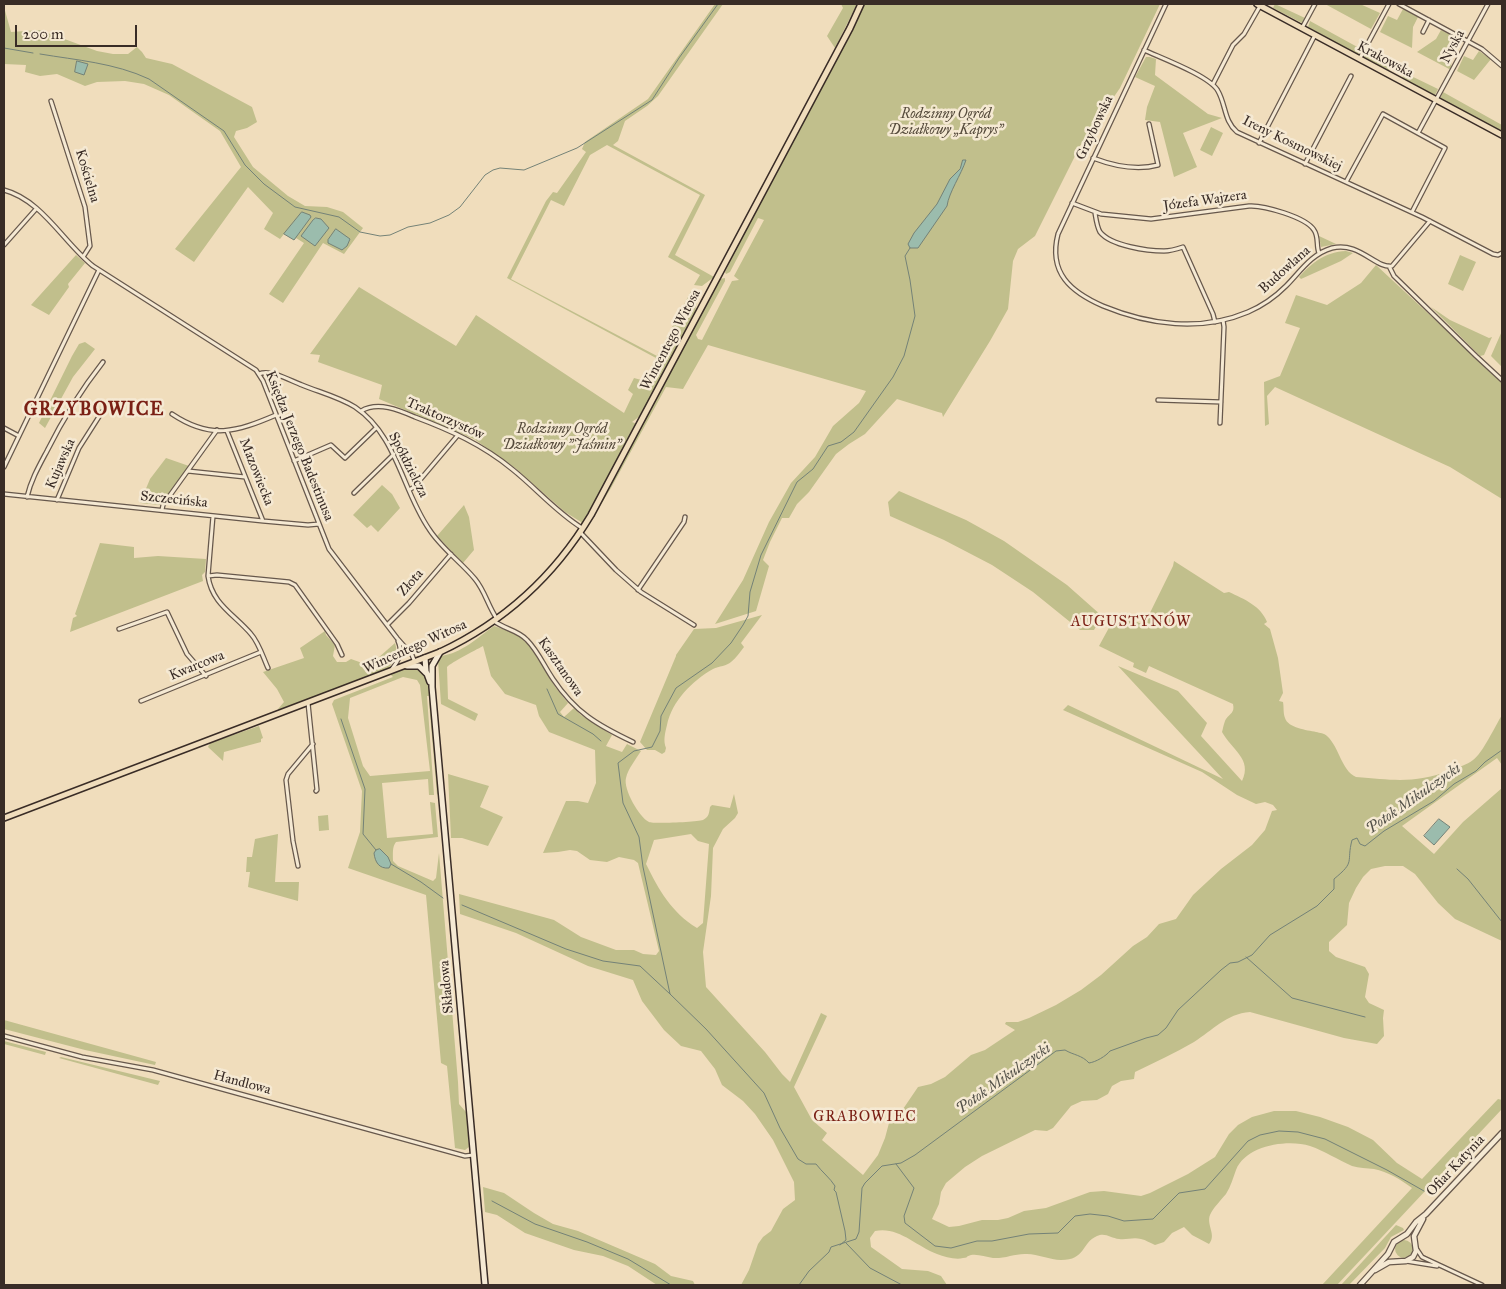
<!DOCTYPE html>
<html>
<head>
<meta charset="utf-8">
<style>
  body { margin:0 }
  #map { position:relative; width:1506px; height:1289px; overflow:hidden; background:#f0ddbc; font-family:"IM FELL Great Primer",serif }
  canvas { display:block }
  .frame { position:absolute; inset:0; border:5px solid #392c26; pointer-events:none }
  .scale { position:absolute; left:15px; top:25px; width:122px; height:22px; box-sizing:border-box; border:2px solid #392c26; border-top:0; padding-left:6px; font-size:15px; line-height:18px; white-space:nowrap; color:#392c26; -webkit-text-stroke:4px #f5e9d3; paint-order:stroke }
</style>
</head>
<body>
<div id="map">
<canvas width="1506" height="1289"></canvas>
<div class="frame"></div>
<div class="scale">200 m</div>
</div>
<script>
const context = document.querySelector('canvas').getContext('2d');
context.lineJoin = 'round';
function fillPath(path, color) { context.fillStyle = color; context.fill(path, 'evenodd'); }
function stroke(path, color, width, dash) { context.strokeStyle = color; context.lineWidth = width; context.lineCap = dash ? 'butt' : 'round'; context.setLineDash(dash || []); context.stroke(path); }
function drawText(font, color, halo, rows, align = 'center') {
  context.font = font + ' "IM FELL Great Primer",serif'; context.lineWidth = 5; context.setLineDash([]); context.textBaseline = 'middle'; context.strokeStyle = halo; context.fillStyle = color; for (const [text, x, y, turn = 0] of rows) {
    context.save(); context.translate(x, y); context.rotate((+turn || 0) * Math.PI / 180); context.textAlign = isNaN(turn) ? turn : align; if (halo) context.strokeText(text, 0, 0); context.fillText(text, 0, 0); context.restore();
  }
}
fillPath(new Path2D(`
  M715,4H723L658,96L647,106L625,121L618,141L613,145L705,195L675,255L714,277L702,286L694,285L700,275L668,257L700,195L607,145L590,155L564,206L551,200L511,279L657,356L691,291C698,298 697,304 695,312L640,416L632,422L637,424L584,523L581,525V522L565,512L515,468L474,439L379,399L382,385L318,362L320,355L310,354L359,287L456,346L476,315L624,413L633,394L628,390L634,378L645,381L656,358L507,278L546,201L553,192L557,193L586,152L582,149L585,142L648,99Z
  M841,4H857L835,48L827,36L843,8Z
  M863,4H1160L1120,88L1080,146L1035,236L1018,249L1013,261L1008,309L990,341L943,417L942,413L938,412L897,399L865,434L849,444L836,454L809,492L797,504L789,518H782L770,542L763,560L769,566L756,611L715,624L743,580L769,522L791,483L815,457L833,426L859,403L866,391L708,345L683,389L666,387L611,488L585,531L720,279L725,278V281L696,335L698,339L702,340L732,281L739,280L734,276L764,220L758,218L730,272L726,274L725,272L733,256V254L858,18Z
  M1275,4L1305,18L1302,23L1273,8Z
  M1325,4H1360L1380,13L1371,29Z
  M4,7L11,32L40,30L97,51L113,54H128L137,47L142,52L146,58L172,64L252,107L257,122L247,128L236,131L234,137L253,167L288,196L305,206L327,207L343,212L363,228L344,254L323,243L283,303L269,294L304,243L296,238L294,240L284,234L280,239L264,229L273,213L248,187L194,262L175,249L241,167L220,131L169,95L144,84L125,81L97,82L85,86L57,74L40,76L25,72L26,65L4,64Z
  M1403,9L1418,17L1413,27L1412,48L1380,32L1388,16L1397,20Z
  M1310,21L1361,49L1358,55L1308,27Z
  M1441,30L1456,37L1452,47L1451,70L1417,52L1436,39Z
  M1479,51L1491,59L1474,80L1457,71L1464,56L1473,60Z
  M1367,52L1391,65L1388,71L1363,58Z
  M1146,57H1150L1156,59L1155,75L1208,114L1222,118L1183,133L1197,167L1174,177L1160,122L1145,120L1147,107L1155,86L1135,77Z
  M1405,73L1438,89L1435,95L1402,78Z
  M1443,92L1502,125V132L1440,99Z
  M1211,127L1223,133L1212,156L1200,150Z
  M1319,236L1336,244L1321,247Z
  M1346,251L1353,253L1341,261L1301,279L1299,277C1313,262 1325,252 1346,251Z
  M76,255L85,263L68,284L69,287L49,315L31,305Z
  M1460,255L1476,262L1463,291L1448,284Z
  M1376,265L1502,382V499L1450,467L1275,387L1267,396L1269,424L1265,426L1264,382L1280,376L1300,328L1285,323L1296,295L1327,305L1361,283Z
  M1431,307L1450,320L1489,338L1492,337L1484,355L1480,356Z
  M1502,331V367L1491,356Z
  M85,342L95,349L73,377L45,428L39,423L72,356L79,344Z
  M166,458L189,466L160,505L140,503L150,479Z
  M382,485L392,494L400,508L378,532L371,525L367,528L353,515Z
  M899,491L966,520L1004,541L1067,585L1102,616L1094,630H1080L1033,592L992,565L944,540L890,516L888,502Z
  M464,505L469,517L474,550L463,563L437,536Z
  M100,543L134,547V558L158,556L206,559L205,572L202,575L203,581L70,632L73,618L77,616L75,614Z
  M1174,561L1224,593L1229,592C1244,599 1261,606 1267,622L1264,624L1270,629L1278,658L1283,693L1279,701L1283,702C1284,707 1283,713 1285,718C1288,728 1307,730 1316,732C1320,733 1324,733 1327,736C1340,748 1341,770 1356,777C1394,780 1414,784 1452,770C1458,767 1467,765 1473,760C1483,753 1495,726 1502,715V765L1497,758L1402,826L1434,854L1463,822L1502,788V941L1455,919L1438,903L1415,874L1403,866H1385L1371,869L1363,877L1356,888L1349,903L1347,925L1329,942V951L1336,957L1365,967L1369,974L1365,997L1369,1003L1384,1010L1383,1018L1384,1036L1377,1044L1344,1038L1250,1012C1226,1014 1213,1030 1194,1042C1175,1053 1155,1062 1135,1072L1134,1079L1121,1081L1112,1086L1108,1094L1097,1100L1082,1101L1071,1106L1053,1128L1047,1131L1035,1130L982,1156L965,1167L946,1183L941,1192L939,1204L932,1219L949,1227L959,1226L982,1220H998L1008,1218L1024,1211L1046,1208L1090,1192L1104,1191L1141,1196L1150,1193L1188,1174L1215,1157L1229,1134L1238,1125L1252,1117L1274,1111H1296L1320,1117L1348,1127L1373,1140L1397,1163L1422,1179L1498,1099L1502,1100V1109L1337,1285H1322L1412,1188C1400,1179 1388,1172 1374,1169C1367,1168 1359,1168 1352,1166C1338,1160 1325,1151 1310,1146C1288,1139 1246,1145 1236,1170C1233,1178 1231,1186 1226,1194C1221,1200 1213,1208 1210,1215C1206,1225 1217,1235 1209,1244L1192,1235L1184,1227L1172,1233L1164,1242L1155,1245C1150,1243 1146,1240 1141,1239C1133,1237 1127,1240 1119,1239C1111,1238 1105,1232 1097,1236C1081,1243 1086,1260 1061,1260C1050,1260 1038,1254 1027,1254C1016,1253 1004,1259 993,1258C985,1257 979,1254 971,1255C964,1257 970,1257 963,1258C956,1260 945,1257 937,1254C916,1246 898,1226 875,1231L870,1238L871,1247L902,1269L928,1271L941,1276L947,1285H741L749,1270L758,1244L763,1237L771,1231L783,1209L795,1200L794,1182L773,1140L755,1114L743,1101L722,1085L715,1069L701,1051L681,1046L664,1030L642,1001L633,980L588,966L516,933L460,914L459,894L547,918L554,920L581,937L616,950H634L643,954L656,955L659,951L638,863L634,860L619,857L607,862L590,860L577,851L570,850L558,852L543,853L566,801H578L588,803L596,783L595,750L549,732L539,716L536,705L505,694L491,676L483,646C474,651 452,662 447,667L448,699L478,714L475,721L441,704L438,660L441,656C462,653 477,638 494,626L520,635L528,643L556,688L568,703L560,712L564,717L574,708L581,715L612,735L606,746L622,752L627,744L641,751C636,759 628,769 626,778C623,789 639,817 649,822C653,824 697,822 703,820C709,817 709,813 710,807L712,805L730,808L734,794L738,813L735,818L723,829L713,848L711,896L703,952L706,987L765,1052L782,1074L790,1082L821,1013L827,1016L794,1087L812,1120L827,1133L822,1140L863,1175L878,1155L885,1138L889,1123L901,1112L918,1087L931,1084L945,1077L971,1055L985,1050L1015,1030L1005,1024L1006,1022H1018L1029,1018L1056,1005L1081,990L1101,975L1133,946L1147,937L1159,924L1176,919L1193,895L1221,869L1252,845L1265,830L1272,811L1277,810L1273,805L1265,802L1256,804L1237,795L1202,772L1063,710L1068,705L1223,779L1118,666L1178,691L1207,723L1201,736L1242,781C1253,759 1231,749 1222,732C1223,729 1224,722 1226,719C1230,713 1235,713 1233,704L1149,666L1146,673L1133,667L1134,663L1099,646L1117,613L1144,625L1173,566ZM691,834L698,841L709,844L703,923L697,928C671,912 659,890 646,864L654,840Z
  M762,615L741,643L744,647C740,652 736,658 731,662C727,666 719,666 713,669C692,681 672,701 667,725C665,733 663,741 666,748L665,752L662,754L655,750H647L640,742L676,656V655L694,629L716,628Z
  M325,631L326,635L335,645L333,656L337,662H346L351,659L365,664L378,658L395,643C399,655 393,663 386,671L279,712L278,709L284,702L277,689L263,672L304,658L300,648Z
  M410,667C416,668 420,668 423,673C435,691 437,766 439,792L437,795L429,703V696H427L434,795H429L428,779L382,783L387,838L433,834L430,802L435,803L438,837L396,842C392,847 393,854 393,861L398,866L433,881L436,878L439,853L458,1082L459,1104L466,1112L469,1147L465,1150L455,1148L447,1066L441,1063L426,895L348,868L360,832L362,791L332,704L334,700L393,677L390,674ZM403,677L417,680L420,685L430,771L370,776L363,766L348,718L350,698Z
  M259,726L263,738L261,739V742L224,752L223,761L208,747L210,743Z
  M448,774L489,786L480,807L503,817L488,846L462,838H451Z
  M328,815L329,830L319,831L318,816Z
  M278,834L275,882H299L298,901L248,887L250,872H246L247,857H252L255,839Z
  M4,1020L156,1062L155,1065L85,1050L4,1029Z
  M4,1041L46,1052L45,1055L4,1044Z
  M61,1057L160,1081L158,1085L59,1058Z
  M483,1187L504,1193L534,1213L553,1224L578,1231L655,1264L671,1276L693,1281L695,1285H657L628,1266L603,1256L574,1250L525,1233L497,1215L485,1212Z
  M1396,1225L1403,1228L1404,1230L1391,1237L1385,1248L1349,1285H1341Z
  M1395 1249a9 9 0 1 1 18 0a9 9 0 1 1-18 0Z`), '#c1bf8c');
const water = new Path2D(`
  M77,61L88,64L84,75L75,72Z
  M963,160H966C961,175 949,192 947,206L918,248H910L908,244L914,233L937,204L950,179L960,169Z
  M302,212L310,215L311,217L294,240L284,234Z
  M316,218L321,219L329,228L315,246L301,236L313,220Z
  M336,229L350,239L347,246L342,250L328,243V240Z
  M1439,819L1450,827L1434,845L1424,836Z
  M380,849L388,857L391,864L389,868C379,869 375,862 374,853L376,850Z`);
fillPath(water, '#9bbcad');
stroke(water, '#748277', 1);
stroke(new Path2D(`
  M4,48L33,53
  M40,54C76,60 115,63 149,79L224,131L245,165L264,184L295,207L339,217L360,232L380,236L390,235L408,227L430,223L449,215L460,207L485,175L493,170L500,168L524,170L577,148L652,100L679,58L718,4
  M547,689L558,714L593,734L601,741
  M341,719L365,789L363,834L376,850
  M391,864L421,882L443,898
  M1457,869L1468,879L1502,922
  M462,905L566,949L603,961L640,966L670,994
  M1246,957L1292,998L1365,1017
  M896,1164L914,1188L904,1216L905,1223L935,1246L951,1248L977,1241H992L1029,1234L1058,1233L1075,1216L1090,1214L1108,1216L1124,1221L1153,1219L1179,1193L1205,1189L1248,1141L1260,1135L1279,1131L1298,1132L1325,1139L1387,1170L1424,1191
  M492,1201L535,1224L587,1242L628,1259L671,1285
  M846,1243L870,1268L902,1285
  M840,1245L846,1240L845,1231L836,1192L834,1190L835,1186C830,1178 822,1172 816,1164H806L798,1159L780,1128L764,1093L706,1029L670,994L643,867L639,837L623,803L618,763L634,751L652,747L660,731L661,716L676,688L712,663L731,643L743,625L748,616L750,592L761,555L797,482L813,469L828,446L841,442L854,432L893,377L904,356L915,316L910,280L905,256L910,248
  M799,1285L809,1271L829,1252L831,1247L856,1239L859,1232L862,1188L865,1183L882,1166L901,1163L915,1155L1056,1051L1065,1050C1073,1055 1082,1055 1089,1063C1096,1062 1106,1056 1110,1051L1146,1038L1158,1035L1166,1028L1178,1010L1221,970L1230,963L1238,962L1252,955L1270,935L1317,906L1334,889V879C1356,861 1346,863 1352,840L1357,838L1360,844L1365,846L1384,831L1434,801L1454,784L1476,771L1485,762L1502,750`), '#748277', 1);
const minor = new Path2D(`
  M1166,4L1058,234C1048,273 1071,292 1103,306C1149,325 1201,332 1248,312C1262,306 1275,297 1286,286C1300,272 1311,254 1332,248C1359,241 1376,269 1392,266L1430,221
  M1399,4L1482,49L1502,66
  M1302,28L1315,4
  M1423,32L1429,20
  M1144,50C1161,58 1210,76 1218,91C1226,105 1224,121 1237,132L1422,217L1493,254L1498,255L1502,253
  M1360,58L1389,4
  M1213,84L1233,45L1244,34L1260,6
  M51,101L85,207L90,246L83,257
  M1418,133L1488,4
  M1259,143L1315,35
  M1093,158C1114,166 1136,171 1158,165L1149,124
  M1305,164L1351,76
  M1346,182L1383,114L1445,148L1412,212
  M4,190C42,200 64,243 93,266L256,370L263,381L329,549L397,638L412,655L414,660L412,663
  M1072,203L1101,214L1151,219L1249,206C1263,205 1306,217 1314,230C1319,237 1316,246 1319,253
  M1095,213C1096,219 1097,227 1100,232C1111,246 1148,251 1164,251C1171,251 1177,249 1183,247L1213,314L1215,322
  M4,245L36,209
  M1389,266L1394,276L1476,356L1502,380
  M259,374C271,369 291,381 302,385C319,392 339,397 355,407C397,435 402,490 429,529C441,548 461,562 475,579C485,591 488,606 497,619
  M1158,400L1221,402
  M361,411C378,401 399,410 415,417C450,430 483,445 512,469C536,488 556,512 582,528
  M172,414C211,440 236,432 276,415
  M1220,423L1224,327L1223,320
  M4,428L19,436
  M227,431L263,521
  M294,461L331,445L345,458L376,428
  M4,467L99,270
  M188,471L245,477
  M409,490L414,487L458,435
  M354,493L394,454
  M4,494L263,521L308,525L319,524
  M27,497C31,480 39,466 47,451C63,419 81,390 103,362
  M57,500L79,448L102,412
  M162,510L163,505L217,430
  M213,516L208,576L217,575L289,582L295,585L337,644L342,655
  M580,532L616,570L641,592L694,625
  M208,576C212,604 234,614 251,634C259,643 263,657 268,668
  M638,590L684,522L685,517
  M494,621C504,629 518,630 527,640C538,651 544,666 553,679C575,712 597,725 633,742
  M387,625L409,603L451,554
  M119,629L167,612L187,654L206,676
  M392,669C399,660 403,652 398,641
  M141,701L261,652
  M308,703L317,790L316,791
  M298,866L293,841L286,780L288,774L313,744
  M4,1036L82,1057L153,1070L465,1156L473,1155
  M1416,1248L1422,1257L1482,1285
  M1406,1261L1437,1266`);
const tertiary = new Path2D(`
  M1375,1270L1389,1262L1406,1261L1413,1257L1416,1251L1414,1236L1423,1219
  M1360,1285L1388,1254L1394,1242L1407,1234L1416,1222L1426,1214L1502,1133`);
const secondary = new Path2D(`
  M440,652L432,666V687L485,1285
  M425,658L426,671L430,682
  M407,666H419L426,673`);
const primary = new Path2D(`
  M1257,4L1502,135
  M4,818L440,652C504,622 555,575 591,515L850,28L861,4`);
stroke(minor, '#67584c', 5.5);
stroke(tertiary, '#67584c', 7);
stroke(secondary, '#392c26', 8);
stroke(primary, '#392c26', 8);
stroke(minor, '#f5e9d3', 3);
stroke(tertiary, '#f5e9d3', 4.5);
stroke(secondary, '#f5e9d3', 5);
stroke(primary, '#f0ddbc', 5);
drawText('14px', '#392c26', '#f5e9d3', [
  ["Nyska",1453,47,-62],
  ["Krakowska",1385,60,28],
  ["Grzybowska",1095,128,-65],
  ["Ireny Kosmowskiej",1292,144,26],
  ["Kościelna",87,176,73],
  ["Józefa Wajzera",1205,201,-8],
  ["Budowlana",1285,270,-42],
  ["Wincentego Witosa",671,340,-62],
  ["Traktorzystów",445,419,24],
  ["Księdza Jerzego Badestinusa",299,446,68],
  ["Kujawska",61,464,-66],
  ["Spółdzielcza",408,465,63],
  ["Mazowiecka",256,472,68],
  ["Szczecińska",174,500,6],
  ["Złota",411,583,-49],
  ["Wincentego Witosa",415,647,-24],
  ["Kwarcowa",197,666,-22],
  ["Kasztanowa",560,667,55],
  ["Składowa",447,987,-95],
  ["Handlowa",242,1083,15],
  ["Ofiar Katynia",1456,1166,-47]
]);
drawText('italic 14px', '#54493a', '#f5e9d3', [
  ["Rodzinny Ogród",946,115],
  ["Działkowy „Kaprys”",946,131],
  ["Rodzinny Ogród",562,430],
  ["Działkowy \"Jaśmin\"",562,446]
]);
context.letterSpacing = '1px';
drawText('15px', '#7a1f14', '#f5e9d3', [
  ["AUGUSTYNÓW",1131,622],
  ["GRABOWIEC",865,1117]
]);
context.letterSpacing = '0px';
drawText('italic 15px', '#525048', '#f5e9d3', [
  ["Potok Mikulczycki",1414,799,-35],
  ["Potok Mikulczycki",1004,1079,-35]
]);
context.letterSpacing = '1px';
drawText('bold 19px', '#7a1f14', '#f5e9d3', [
  ["GRZYBOWICE",94,410]
]);
context.letterSpacing = '0px';
</script>
</body>
</html>
